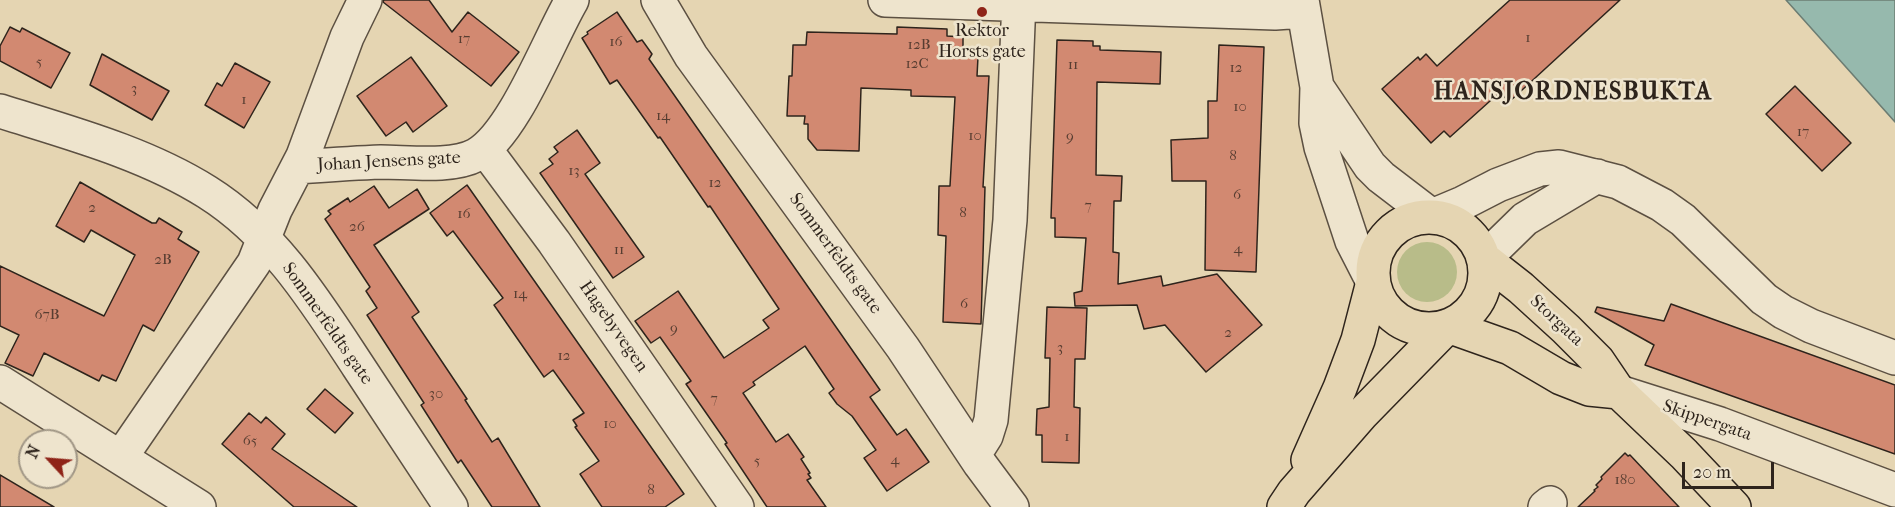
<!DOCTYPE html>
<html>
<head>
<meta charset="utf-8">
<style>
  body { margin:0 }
  #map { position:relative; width:1895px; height:507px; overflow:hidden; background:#e5d5b2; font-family:"IM FELL French Canon",serif }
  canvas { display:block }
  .north { position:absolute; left:18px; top:429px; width:60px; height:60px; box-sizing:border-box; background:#eee4cd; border:2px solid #a19786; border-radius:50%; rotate:296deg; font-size:16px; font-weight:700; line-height:24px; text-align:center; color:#2e241c }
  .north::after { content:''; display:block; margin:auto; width:21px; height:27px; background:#8f2418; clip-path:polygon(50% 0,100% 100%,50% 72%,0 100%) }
  .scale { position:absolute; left:1682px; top:462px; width:92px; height:27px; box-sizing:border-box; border:3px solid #2e241c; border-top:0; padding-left:8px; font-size:18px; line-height:21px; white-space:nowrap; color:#2e241c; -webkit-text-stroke:4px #eee4cd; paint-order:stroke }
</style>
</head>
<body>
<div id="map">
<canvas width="1895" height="507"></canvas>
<div class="north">N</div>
<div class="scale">20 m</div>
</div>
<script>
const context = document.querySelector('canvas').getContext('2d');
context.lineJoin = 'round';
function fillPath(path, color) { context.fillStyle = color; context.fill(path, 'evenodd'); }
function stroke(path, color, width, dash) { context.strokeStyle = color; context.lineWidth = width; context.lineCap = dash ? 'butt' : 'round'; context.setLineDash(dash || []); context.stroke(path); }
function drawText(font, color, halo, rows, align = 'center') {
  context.font = font + ' "IM FELL French Canon",serif'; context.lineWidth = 5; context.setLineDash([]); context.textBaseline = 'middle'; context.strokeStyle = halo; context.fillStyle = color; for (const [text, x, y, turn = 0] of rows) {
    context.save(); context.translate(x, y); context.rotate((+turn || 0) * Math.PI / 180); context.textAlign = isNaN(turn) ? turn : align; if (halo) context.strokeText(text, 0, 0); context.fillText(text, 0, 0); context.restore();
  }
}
fillPath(new Path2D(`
  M1397 272a30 30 0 1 1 60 0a30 30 0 1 1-60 0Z`), '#b8bc89');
const water = new Path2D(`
  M1786,0H1895V122Z`);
fillPath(water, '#96b9ad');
stroke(water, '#6c7d73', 1.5);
const building = new Path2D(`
  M384,0H429L452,32L468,12L519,52L491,86L383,2Z
  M1510,0H1620L1509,102L1500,92L1450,137L1444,131L1431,143L1382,89L1418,57L1420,60L1426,54L1437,66Z
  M617,12L637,42L642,40L652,54L649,59L880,390L870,397L897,435L906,429L929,462L887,491L864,458L876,450L852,416L837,404L829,393L834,389L805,346L753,382L755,385L743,393L776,442L788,434L804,457L801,459L810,473L808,474L811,478L807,480L826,507H767L725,444L727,443L686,384L691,381L660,337L651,343L635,321L678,291L724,358L769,328L763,320L779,309L710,206L708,207L660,137L658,138L617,80L610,84L582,38L588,34L587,32Z
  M10,27L20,32L22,28L70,53L51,88L0,61V46Z
  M897,27L947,29V36L963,37V56L978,57L977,76H989L983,187H985L981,324L943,322L946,236L938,235L939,186H950L955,97L911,96V90L861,88L859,151L817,150L808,139V124H804L805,116H787L789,76H792L793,45H806L807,32L897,34Z
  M1057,40L1093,41V46H1100V50L1161,52L1160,84L1097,82L1096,175L1122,176L1121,201H1114L1113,252L1119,253L1118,284L1161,276L1163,286L1217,274L1262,325L1206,372L1165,325L1144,329L1137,305L1075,306L1074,293L1082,291L1086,238L1055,237V218H1051Z
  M1219,45L1264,47L1256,272L1205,270L1206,181H1172L1171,140L1208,138V101H1217Z
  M102,54L169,91L152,120L90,85Z
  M411,57L447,106L413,132L406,122L386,136L357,96Z
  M235,63L270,82L244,128L205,105L217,83L222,86Z
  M1795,86L1851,143L1822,171L1766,114Z
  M577,130L600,163L585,174L644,257L613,278L540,173L553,164L549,159L558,152L554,147Z
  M80,182L152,223H156L159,218L182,232L178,239L199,252L154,331L143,325L116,381L102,375L99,381L44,353L33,376L5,363L19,335L0,326V266L104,316L135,255L91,230L84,242L56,226Z
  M467,185L684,494L665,507H602L580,474L599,461L575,427L577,426L573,420L584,413L553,370L544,377L494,305L503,298L453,231L447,236L430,213Z
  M374,186L389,208L417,189L429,209L374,245L419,312L412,317L467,399L465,400L492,442L498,438L540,507H492L461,460L458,463L421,405L424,403L367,315L377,308L366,291L370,287L325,219L331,214L328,211L348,198L350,202Z
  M1671,304L1895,385V454L1645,365L1654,345L1595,312L1597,307L1664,321Z
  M1047,307L1087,308L1085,359H1075L1074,407L1080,408L1079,463L1042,462V435H1036L1037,409L1049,407L1050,358H1045Z
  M325,389L353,413L335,433L307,409Z
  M249,413L261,423L266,417L285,434L272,449L357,507H294L222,444Z
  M1625,453L1628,456L1630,455L1679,507H1578L1595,491L1594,490L1598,487L1596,485L1602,479L1601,477Z
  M0,475L54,507H0Z`);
fillPath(building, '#d28971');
stroke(building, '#2e241c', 1.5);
const minor = new Path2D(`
  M658,0L691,56L903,348L980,464L1012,507
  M885,0L1275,13L1304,11
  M1302,0L1317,87L1316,123L1321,147L1352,241L1373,282
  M1317,87L1370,166L1381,177L1432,216L1463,203L1498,185L1540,169L1559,167L1618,182L1662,205L1683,220L1764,299L1783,312L1811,326L1895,358
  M0,111C70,133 145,153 207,192C274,234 316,302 358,366C389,413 420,460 451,507
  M485,149L554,242L737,507
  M298,167C326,165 353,163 381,162C408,162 452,168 476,155C514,134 549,39 572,0
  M1484,259L1525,219L1597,176
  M0,382L199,507
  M1619,392L1720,424L1895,490
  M974,455L986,436L991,420L1010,220L1019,0
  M121,457L254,263L275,210L303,156L347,37L365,0
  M1545,507L1550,503`);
const major = new Path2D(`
  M1373 273a56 56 0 1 1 112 0a56 56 0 1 1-112 0Z
  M1484,259L1521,288L1566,329L1598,361L1619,392L1684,454L1734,507
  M1308,460L1340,388L1358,340L1373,282
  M1284,507L1294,492L1362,414L1448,326L1510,348L1561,378L1589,389L1619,392`);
stroke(minor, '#5c5042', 36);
stroke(major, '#2e241c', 36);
stroke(minor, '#eee4cd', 33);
stroke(major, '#e5d5b2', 33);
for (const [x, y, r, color] of [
  [982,12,6,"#8f2418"]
]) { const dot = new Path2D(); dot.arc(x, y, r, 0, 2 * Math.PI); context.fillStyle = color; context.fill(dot); stroke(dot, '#eee4cd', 2); }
drawText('15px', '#573d31', null, [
  ["1",1528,38],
  ["17",464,39],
  ["16",616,42],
  ["12B",919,45],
  ["5",39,62],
  ["12C",917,64],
  ["11",1073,65],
  ["12",1236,68],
  ["3",134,89],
  ["1",244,100],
  ["10",1240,107],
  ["14",663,116],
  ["17",1803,132],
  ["10",975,136],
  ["9",1070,137],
  ["8",1233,156],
  ["13",574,171],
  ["12",715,183],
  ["6",1237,195],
  ["7",1088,206],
  ["2",92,208],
  ["8",963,213],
  ["16",464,214],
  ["26",357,227],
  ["4",1238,249],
  ["11",619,250],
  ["2B",163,260],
  ["14",520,294],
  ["6",964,304],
  ["67B",47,315],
  ["9",674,329],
  ["2",1228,333],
  ["3",1060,348],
  ["12",564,356],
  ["30",436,394],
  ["7",714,399],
  ["10",610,424],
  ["1",1067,437],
  ["65",250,441],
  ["4",895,460],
  ["5",757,461],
  ["180",1625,480],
  ["8",651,490]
]);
drawText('18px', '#2e241c', '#eee4cd', [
  ["Rektor",982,32],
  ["Horsts gate",982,53]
]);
drawText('18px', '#2e241c', '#eee4cd', [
  ["Johan Jensens gate",389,162,-3],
  ["Sommerfeldts gate",835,254,54],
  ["Storgata",1556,321,43],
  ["Sommerfeldts gate",327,324,55],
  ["Hagebyvegen",613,327,55],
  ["Skippergata",1707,421,19]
]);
context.letterSpacing = '1.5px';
drawText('bold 24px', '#2e241c', '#eee4cd', [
  ["HANSJORDNESBUKTA",1573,93]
]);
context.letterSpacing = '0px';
</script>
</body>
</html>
